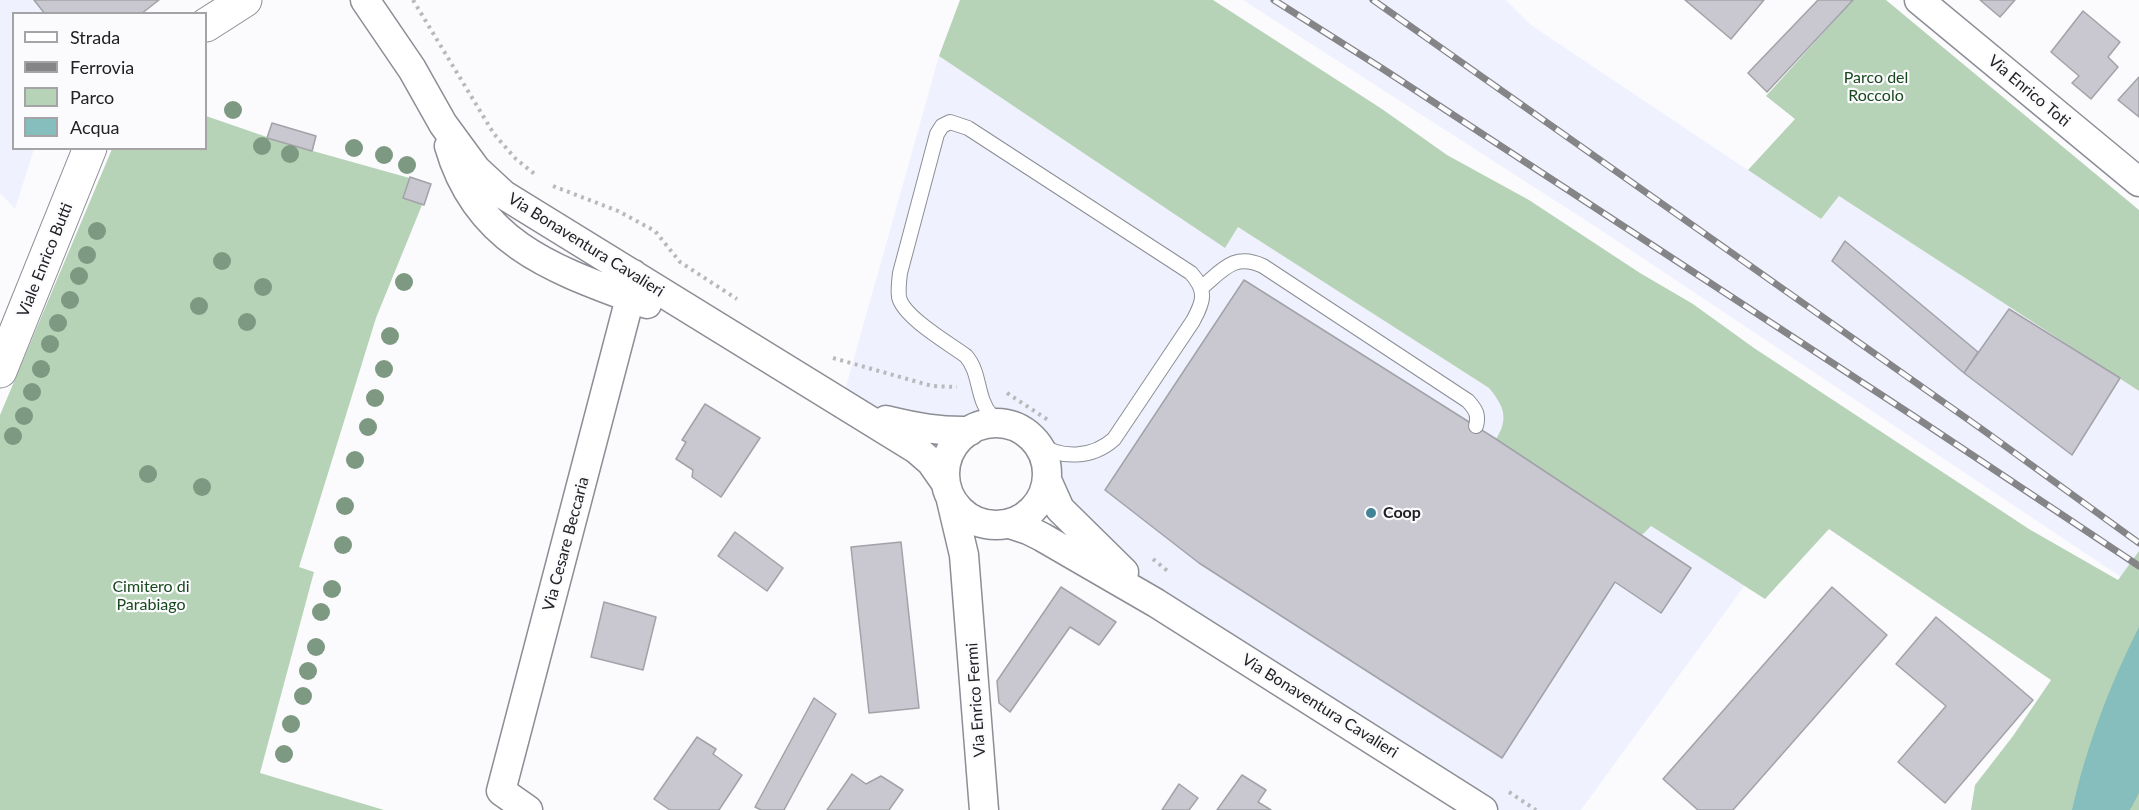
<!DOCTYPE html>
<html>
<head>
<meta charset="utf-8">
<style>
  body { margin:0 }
  #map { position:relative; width:2139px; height:810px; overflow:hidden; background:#fbfbfe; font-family:Lato,sans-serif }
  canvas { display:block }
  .legend { position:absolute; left:12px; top:12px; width:195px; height:138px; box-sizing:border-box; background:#fbfbfe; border:2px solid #a4a4a7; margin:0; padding:8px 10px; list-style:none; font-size:18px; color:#212124 }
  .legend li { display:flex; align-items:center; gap:12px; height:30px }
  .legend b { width:30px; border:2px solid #a4a4a7 }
</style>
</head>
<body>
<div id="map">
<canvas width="2139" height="810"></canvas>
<ul class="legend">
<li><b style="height:8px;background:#fff"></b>Strada</li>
<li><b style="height:8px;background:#858588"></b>Ferrovia</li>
<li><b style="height:16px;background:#b7d3b7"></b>Parco</li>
<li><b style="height:16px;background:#86bdbd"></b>Acqua</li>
</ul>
</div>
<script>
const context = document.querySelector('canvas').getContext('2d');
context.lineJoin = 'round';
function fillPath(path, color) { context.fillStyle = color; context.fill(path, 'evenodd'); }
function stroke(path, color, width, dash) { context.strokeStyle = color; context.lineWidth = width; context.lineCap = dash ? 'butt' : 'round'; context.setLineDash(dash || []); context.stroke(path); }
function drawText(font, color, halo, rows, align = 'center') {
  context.font = font + ' Lato,sans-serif'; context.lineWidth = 4.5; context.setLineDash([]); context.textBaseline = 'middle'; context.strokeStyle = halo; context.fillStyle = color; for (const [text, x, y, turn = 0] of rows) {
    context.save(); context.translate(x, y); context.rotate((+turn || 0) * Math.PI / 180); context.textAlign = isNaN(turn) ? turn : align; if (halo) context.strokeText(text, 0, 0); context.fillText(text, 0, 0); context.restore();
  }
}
fillPath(new Path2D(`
  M0,0H159L141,13L14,14V148L34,149L15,209L0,193Z
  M1243,0H1506L1531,25L1821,219L1839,196L2139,391V551L2121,577L1593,225Z
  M939,56L1225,247L1238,227L1489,388L1499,400L1504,417L1503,428L1496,439L1642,535L1650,526L1745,585L1581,810H1496L1162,602L1072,515L1054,483L1051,460L1043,440L1023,423L996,416L971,424L879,410L843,397Z`), '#eff2fe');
fillPath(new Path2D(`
  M960,0H1213L1382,109L1447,155L1529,200L1640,273L1693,304L1754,348L2029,529L2118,580L2139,551V810H1971L1975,785L2013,736L2051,680L1829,529L1765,599L1651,526L1642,535L1496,439C1509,419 1504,406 1489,388L1238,227L1225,248L939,56Z
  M1853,0H1886L2139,210V391L1839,196L1821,219L1748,170L1795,119L1766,96Z
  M206,116L267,137L272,123L316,136L313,151L431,184L424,205H422L376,318L299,567L314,572L260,773L384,810H0V415L112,149L206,148Z`), '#b7d3b7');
fillPath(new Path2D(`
  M2139,627V793L2130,810H2072C2086,747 2110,684 2139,627Z`), '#86bdbd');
const building = new Path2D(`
  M34,0H159L141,14H45Z
  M1685,0H1764L1731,39Z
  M1818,0H1853L1767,92L1748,73Z
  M1980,0H2015L2000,17Z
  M2083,11L2120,42L2108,57L2118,67L2091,99L2072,83L2079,76L2051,52Z
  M2139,77V117L2118,100Z
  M272,123L316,136L312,151L267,138Z
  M410,177L431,184L424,205L403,198Z
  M1845,241L1978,352L1964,373L1832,261Z
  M1244,280L1496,439L1691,568L1661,613L1615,582L1502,758L1199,563L1105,490Z
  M2009,309L2120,378L2072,455L1964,373Z
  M705,404L760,438L721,497L692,477L693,470L676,459L686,442L682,440Z
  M735,532L783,568L767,591L718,556Z
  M901,542L919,708L869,713L851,547Z
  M1061,587L1116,622L1099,645L1070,627L1010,712L999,703L997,681Z
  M1832,587L1887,635L1733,810H1698L1663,779Z
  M604,602L656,617L643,670L591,657Z
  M1936,617L2033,700L1945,803L1898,762L1946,706L1896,664Z
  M814,698L836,714L784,810H761L755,807Z
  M697,737L716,749L713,754L742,775L719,810H670L654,799Z
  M852,774L866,784L881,776L903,790L889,810H827Z
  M1242,775L1266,790L1258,802L1271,810H1217Z
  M1179,784L1198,798L1189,810H1162Z`);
fillPath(building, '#c9c8d0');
stroke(building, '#a2a2a9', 1.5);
const service = new Path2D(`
  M1201,288C1222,271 1234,252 1263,266L1468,401C1476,410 1479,415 1476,426
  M1003,424C999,421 994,418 991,415C976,398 981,373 966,356C950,344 903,317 899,297C898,290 899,281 900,273L937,134L942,126L950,122L968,128L1191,273C1207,291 1204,301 1193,321L1114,439C1093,458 1061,460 1038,443`);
const minor = new Path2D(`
  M365,0L412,69L443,124L476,169L504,195L916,449L931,462L945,482
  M1919,0L2139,182
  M449,146C478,247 559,271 647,304
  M886,420C915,427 940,432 970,431
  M945 474a51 51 0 1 1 102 0a51 51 0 1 1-102 0Z
  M1047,480L1060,509L1124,572
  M951,500L964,555L984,810
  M1010,524L1028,530L1042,537L1156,603L1483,810
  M528,810L501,791L630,298L633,274`);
const tertiary = new Path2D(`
  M206,25L245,0
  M0,371L90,148`);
stroke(service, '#8c8e95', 16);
stroke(minor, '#8c8e95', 31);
stroke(tertiary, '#8c8e95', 35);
stroke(new Path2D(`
  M413,0L494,134L516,159L537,176
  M553,186L618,211L655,231L680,262L737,299
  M833,358L932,386L957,387
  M1007,393L1048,420
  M1153,559L1170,573
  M1509,792L1536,810`), '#b9b9bc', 4, [3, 4.5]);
stroke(service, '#fff', 14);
stroke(minor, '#fff', 28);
stroke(tertiary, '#fff', 33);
const rail = new Path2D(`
  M1274,0L1383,69L1912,415L2139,566
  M1373,0L1983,430L2139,543`);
stroke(rail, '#858588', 7);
stroke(rail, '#fbfbfe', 4.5, [14]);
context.fillStyle = '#7e9982';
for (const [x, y] of [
  [233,110],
  [262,146],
  [354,148],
  [290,154],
  [384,155],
  [407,165],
  [97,231],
  [87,255],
  [222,261],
  [79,276],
  [404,282],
  [263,287],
  [70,300],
  [199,306],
  [247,322],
  [58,323],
  [390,336],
  [50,344],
  [41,369],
  [384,369],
  [32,392],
  [375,398],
  [24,416],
  [368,427],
  [13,436],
  [355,460],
  [148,474],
  [202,487],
  [345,506],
  [343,545],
  [332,589],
  [321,612],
  [316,647],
  [308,671],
  [303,696],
  [291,724],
  [284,754]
]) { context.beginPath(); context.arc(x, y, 9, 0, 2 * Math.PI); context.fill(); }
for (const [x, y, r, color] of [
  [1371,513,6,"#428395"]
]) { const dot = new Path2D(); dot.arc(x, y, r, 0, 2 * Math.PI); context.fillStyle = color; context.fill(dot); stroke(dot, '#fbfbfe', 2); }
drawText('16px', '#18481d', '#fbfbfe', [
  ["Parco del",1876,78],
  ["Roccolo",1876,96],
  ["Cimitero di",151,587],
  ["Parabiago",151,605]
]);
drawText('16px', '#212124', '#fbfbfe', [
  ["Via Enrico Toti",2029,91,40],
  ["Via Bonaventura Cavalieri",586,245,32],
  ["Viale Enrico Butti",45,260,-68],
  ["Via Cesare Beccaria",566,544,-75],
  ["Via Enrico Fermi",976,700,-94],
  ["Via Bonaventura Cavalieri",1320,706,32]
]);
drawText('bold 16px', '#212124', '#fbfbfe', [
  ["Coop",1383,513]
], 'left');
</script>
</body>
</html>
